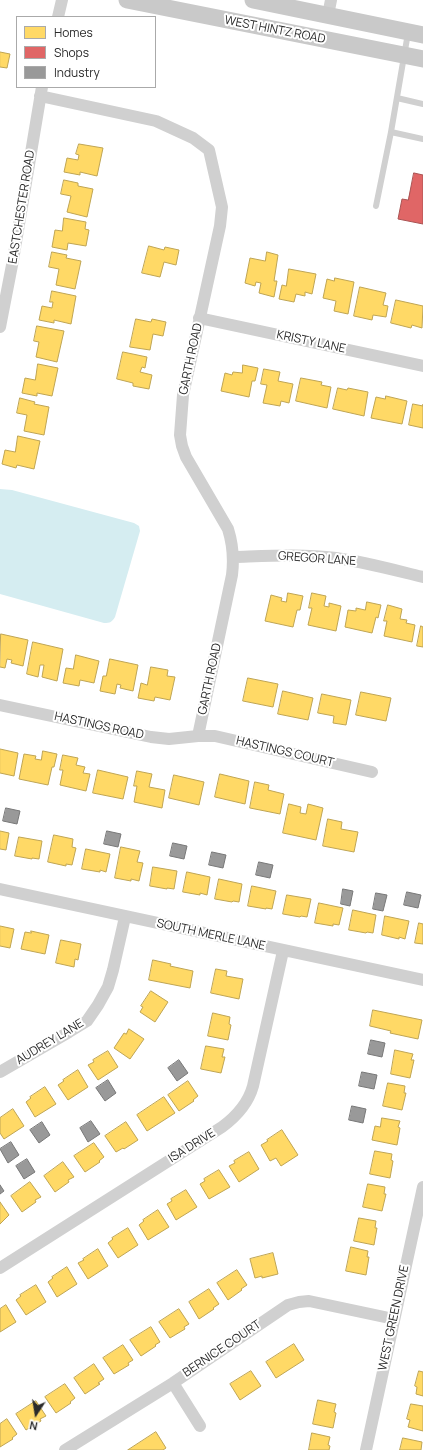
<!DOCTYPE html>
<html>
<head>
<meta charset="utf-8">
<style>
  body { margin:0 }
  #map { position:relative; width:423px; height:1450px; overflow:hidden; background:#fff; font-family:Manrope,sans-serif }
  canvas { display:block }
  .legend { position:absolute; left:16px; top:16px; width:140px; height:72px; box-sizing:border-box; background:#fff; border:1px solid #aaa; margin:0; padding:5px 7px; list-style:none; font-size:12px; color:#2b2b2b }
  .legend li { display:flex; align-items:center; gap:8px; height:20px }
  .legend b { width:20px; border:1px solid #aaa }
  .north { position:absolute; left:16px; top:1394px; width:40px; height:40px; -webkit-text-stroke:3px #fff; paint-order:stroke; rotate:192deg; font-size:11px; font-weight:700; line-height:16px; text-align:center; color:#2b2b2b }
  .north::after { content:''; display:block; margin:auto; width:14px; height:18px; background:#2b2b2b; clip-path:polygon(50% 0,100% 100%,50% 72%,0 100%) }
</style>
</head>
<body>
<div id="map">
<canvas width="423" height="1450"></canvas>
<ul class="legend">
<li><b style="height:11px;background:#ffd966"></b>Homes</li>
<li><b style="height:11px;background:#e06666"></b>Shops</li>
<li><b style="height:11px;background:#999"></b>Industry</li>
</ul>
<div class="north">N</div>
</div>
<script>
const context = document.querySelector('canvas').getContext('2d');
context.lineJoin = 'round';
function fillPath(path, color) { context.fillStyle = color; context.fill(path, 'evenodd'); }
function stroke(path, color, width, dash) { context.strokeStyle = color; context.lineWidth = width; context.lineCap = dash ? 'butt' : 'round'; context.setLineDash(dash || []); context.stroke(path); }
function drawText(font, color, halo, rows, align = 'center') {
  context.font = font + ' Manrope,sans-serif'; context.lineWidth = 4; context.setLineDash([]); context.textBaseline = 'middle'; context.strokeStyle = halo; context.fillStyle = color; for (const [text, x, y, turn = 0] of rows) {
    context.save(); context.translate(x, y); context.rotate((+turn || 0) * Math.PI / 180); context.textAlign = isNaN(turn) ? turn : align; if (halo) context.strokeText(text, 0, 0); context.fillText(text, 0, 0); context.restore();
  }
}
fillPath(new Path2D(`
  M0,489L12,490L134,523L139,526L140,531L115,617C112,622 110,623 104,623L0,594Z`), '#d5edf1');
const homes = new Path2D(`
  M0,52L10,54L7,68L0,67Z
  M79,144L103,148L97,176L80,172V175L64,172L67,158L78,160L79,155L76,154Z
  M64,180L78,183V186L93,189L87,217L67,212L71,196L61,194Z
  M64,218L86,222L85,229L89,230L86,246L68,243L67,250L52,247L55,230L62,231Z
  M149,246L164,250L165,247L179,250L176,265L164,262L160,277L142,273Z
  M52,252L67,255L66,258L81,261L75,289L56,285L59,269L49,267Z
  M267,252L278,255L274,281H277L274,297L259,293L261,283L256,282L255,286L245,283L250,258L265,261Z
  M289,269L316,274L312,294L305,292V296L296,294L294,302L279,299L282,285L286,286Z
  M335,278L354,282L348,314L334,311L336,301L323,298L327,279L334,281Z
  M360,287L386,293L383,305L388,306L386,317L373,315L372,320L354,316Z
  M52,291L76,296L71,324L54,320V323L39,320L42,306L52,308L53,302H50Z
  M396,300L423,306L422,328L412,325L411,328L391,323Z
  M136,319L151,322L152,319L166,322L163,336L153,334L150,350L130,347Z
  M37,326L64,331L57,362L36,357L39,342L34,341Z
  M123,352L147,357L145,368L142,367L140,372L152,375L149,389L133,386V383L117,379Z
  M38,364L58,368L52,396L37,393V396L22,393L25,378L35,380Z
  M243,365L258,368L255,381H252L249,397L221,391L225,373L232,375L233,372L242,373Z
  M264,369L280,372L278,381L293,384L289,403L281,401L280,406L263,403L267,385L261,384Z
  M301,378L322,382L321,385L331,387L327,408L296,401Z
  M338,388L347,390L348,388L368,392L364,416L333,409Z
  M386,396L407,401L402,424L371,418L376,397L385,399Z
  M20,398L35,402L34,404L49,407L44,435L24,431L27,415L17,413Z
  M413,404L423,406V404V428L409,425Z
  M18,436L40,441L34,469L17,465L16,468L2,464L5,450L15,452Z
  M288,593L303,596L300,610H297L293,627L265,621L271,595L282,598L281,601L286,602Z
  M312,593L326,596L324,606L329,607V603L341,606L336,631L308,625L312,608H309Z
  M367,602L381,605L378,618L376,617L372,633L345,627L348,610L356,611V608L365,610Z
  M388,605L402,609L400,619L407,620L406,623L415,625L412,642L384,636L387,621H384Z
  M421,626L423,627V647L417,646Z
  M1,634L28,640L23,666L11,663L12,660L7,659L5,668L0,667Z
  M33,642L63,649L57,681L42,677L44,665H40L38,677L27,674Z
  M76,655L99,661L94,683L80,680L79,686L63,683L66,668L73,669Z
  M110,659L138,665L133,691L120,688L121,685L117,684L115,694L100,691L103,676H106Z
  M151,667L168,670L167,676L175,677L170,700L155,697L154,701L138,698L141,683L147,685Z
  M248,678L278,684L273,707L243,701Z
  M283,691L313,698L308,720L278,714Z
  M361,692L391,698L386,721L356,715Z
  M322,694L351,700L346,725L333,723L334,716L318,713Z
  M0,749L18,753L14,776L0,773Z
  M43,751L57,754L54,767H52L48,785L19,779L24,754L36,756L35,759L41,760Z
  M63,755L78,758L76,765L85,767L83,773L90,774L86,791L60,785L63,770H60Z
  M98,770L128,777L123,799L93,793Z
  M137,771L152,774L149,787L165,790L162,808L134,802L137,786H134Z
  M220,774L249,781L245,804L215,797Z
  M174,775L204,782L199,805L169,798Z
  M255,782L269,785L268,790L284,794L280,814L250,808Z
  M289,804L301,807L300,813L306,814L308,804L323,808L316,840L283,833Z
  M328,819L342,822L341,829L358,832L354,852L323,846Z
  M0,831L9,833L6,850L0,849Z
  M54,835L73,839L72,847L76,848L72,865L66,864V866L48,862Z
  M19,837L42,841L39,859L32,858V859L15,856Z
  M121,847L140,851L137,862L143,863L139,881L131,879V881L115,878Z
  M86,849L110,854L106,872L100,870V872L82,869Z
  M153,867L177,871L174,889L167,888V889L150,886Z
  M187,872L210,877L207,895L200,893V895L183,892Z
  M219,879L242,884L239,902L233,901L232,902L215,899Z
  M252,886L276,891L272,909L266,908V909L248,906Z
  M287,895L311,899L307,917L301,916L300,917L283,914Z
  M319,903L343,908L339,925L333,924V926L315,923Z
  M353,910L376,915L373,933L367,932L366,933L349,930Z
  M385,916L409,921L405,939L399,937V939L382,935Z
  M419,923L423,924V944L415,943Z
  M0,926L14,929L10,948L0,946Z
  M31,931L49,935L45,954L21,949L25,932L31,933Z
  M61,940L81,944L78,960L75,959L74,967L56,963Z
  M153,960L171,964L170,966L193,971L190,988L149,980Z
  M216,969L227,971L226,976L243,979L239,999L211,993Z
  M151,991L168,1002L155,1022L140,1012L143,1007L141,1006Z
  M373,1010L422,1020L418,1039L390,1033L391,1031L370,1026Z
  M213,1013L230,1017L229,1024L231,1025L228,1040L208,1036Z
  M129,1029L144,1039L130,1059L114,1048L124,1033L126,1034Z
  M206,1046L224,1049L222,1057H225L221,1073L201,1069Z
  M395,1050L413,1054L411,1060H414L410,1078L391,1074Z
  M108,1051L118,1067L98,1080L88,1065L94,1062L93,1060Z
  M78,1070L88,1087L68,1100L58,1085L64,1081L63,1080Z
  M188,1081L198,1096L193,1100L194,1101L179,1111L168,1095Z
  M388,1083L405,1086L404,1093H406L402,1110L383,1106Z
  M45,1087L56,1104L35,1117L26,1102L31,1098L30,1097Z
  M164,1097L175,1113L147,1131L137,1115Z
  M13,1109L24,1126L4,1139L0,1133V1118Z
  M382,1118L400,1121L398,1127L400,1128L397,1145L372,1140L375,1126L380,1127Z
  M126,1122L138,1140L124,1149L123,1148L116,1152L105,1136Z
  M282,1130L298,1155L281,1166L276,1158L270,1161L261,1145L268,1141L267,1140Z
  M94,1143L104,1157L99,1161L100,1162L85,1172L74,1156Z
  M375,1151L392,1154L391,1160L393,1161L390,1178L370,1174Z
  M249,1152L259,1169L239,1182L229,1166L235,1163L234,1161Z
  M63,1162L74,1177L68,1180L69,1182L55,1192L44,1176Z
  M219,1170L230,1187L209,1199L200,1184L205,1181L204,1179Z
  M30,1182L41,1197L35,1200L36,1202L22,1212L11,1196Z
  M368,1184L385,1187L384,1194H386L382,1211L363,1207Z
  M186,1190L197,1207L176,1220L167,1204L172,1201L171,1199Z
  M0,1202L9,1215L0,1224Z
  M158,1210L169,1227L148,1240L139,1225L144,1221L143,1220Z
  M359,1218L376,1221L375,1228H377L374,1245L354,1241Z
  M128,1228L138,1245L118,1258L108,1243L113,1239L112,1238Z
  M351,1247L368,1251L367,1257H369L366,1275L346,1271Z
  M98,1249L108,1266L88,1279L78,1263L84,1260L83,1259Z
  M273,1253L278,1274L262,1278V1276L255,1278L250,1259Z
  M67,1267L77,1284L57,1297L48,1282L53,1278L52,1277Z
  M237,1270L247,1285L241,1289L242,1290L228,1300L217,1283Z
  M36,1285L46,1302L26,1315L16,1300L21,1296L20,1295Z
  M209,1289L219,1304L213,1308L214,1309L199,1319L189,1302Z
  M6,1305L16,1322L0,1332V1309Z
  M179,1309L189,1324L184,1327L185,1329L170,1338L159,1322Z
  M151,1327L160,1342L155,1345L156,1346L141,1356L130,1340Z
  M294,1344L304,1360L276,1378L266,1362Z
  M123,1345L133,1360L128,1363L129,1365L114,1374L103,1358Z
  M94,1364L104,1379L98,1383L100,1384L85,1394L74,1378Z
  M251,1371L261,1386L240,1400L230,1384Z
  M419,1371L423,1372V1396L416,1394L417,1387L415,1386Z
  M65,1384L75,1398L70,1402L71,1403L56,1413L45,1397Z
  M318,1400L336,1404L334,1412L336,1413L333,1428L313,1424Z
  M36,1401L46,1416L40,1419L41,1421L26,1430L16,1414Z
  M411,1404L423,1406V1431L408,1427L410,1420L407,1419Z
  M7,1419L17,1434L12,1438L13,1439L0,1447V1424Z
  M156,1432L166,1448L163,1450H128Z
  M312,1433L330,1437L328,1445L330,1446L329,1450H309Z
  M403,1438L422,1442L421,1450H400Z`);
fillPath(homes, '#ffd966');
stroke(homes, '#bfa554', 1);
const shops = new Path2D(`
  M414,173L423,175V224L398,219L402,199L408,200Z`);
fillPath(shops, '#e06666');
stroke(shops, '#aa5454', 1);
const industry = new Path2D(`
  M6,808L20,811L17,824L3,821Z
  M107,831L121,834L118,847L104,844Z
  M173,843L187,846L184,859L170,856Z
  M212,852L226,855L223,868L209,865Z
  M259,862L273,865L270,878L256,875Z
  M343,889L353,891L350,906L341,904Z
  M407,892L421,895L418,908L404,905Z
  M376,893L387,895L383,911L373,909Z
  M371,1040L385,1043L382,1057L368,1054Z
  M179,1060L188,1073L177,1081L168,1068Z
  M362,1072L377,1075L374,1089L359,1086Z
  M108,1080L116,1093L105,1101L96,1088Z
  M352,1106L366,1109L363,1123L349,1120Z
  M91,1121L100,1134L88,1142L80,1128Z
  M42,1122L50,1135L39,1143L30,1130Z
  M11,1142L19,1155L8,1163L0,1149Z
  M27,1159L35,1172L24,1179L16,1166Z
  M0,1185L4,1191L0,1194Z`);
fillPath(industry, '#999');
stroke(industry, '#787878', 1);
stroke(new Path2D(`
  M397,98L423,104
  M391,132L423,139
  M376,206L391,132L408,33`), '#d0d0d0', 6);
stroke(new Path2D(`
  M328,15L331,0
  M58,17L62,0
  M40,96L156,121L193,138L209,150L222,207L220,226L183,395L180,435L182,446L186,457L228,529C233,545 234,559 232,575L198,736
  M199,318L423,366
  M0,327L13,260L42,87
  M234,557C268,556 302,554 336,558C365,562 394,570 423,577
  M0,705L151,737L169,739L198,736H215L372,772
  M0,889L423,980
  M0,1072L69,1032L87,1021L98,1005L108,987L113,970L125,917
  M0,1268L222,1127C237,1116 248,1104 253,1086L283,951
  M173,1383L200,1426
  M65,1450L173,1383L288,1305L299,1302L309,1301L394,1319
  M366,1450L423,1187`), '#d0d0d0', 12);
stroke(new Path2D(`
  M127,0L423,59
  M253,0L423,35`), '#c9c9c9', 17);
drawText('12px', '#2b2b2b', '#fff', [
  ["WEST HINTZ ROAD",275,30,11],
  ["EASTCHESTER ROAD",22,207,-81],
  ["KRISTY LANE",311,342,12],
  ["GARTH ROAD",191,359,-78],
  ["GREGOR LANE",317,559,4],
  ["GARTH ROAD",210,679,-78],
  ["HASTINGS ROAD",99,726,12],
  ["HASTINGS COURT",285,752,13],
  ["SOUTH MERLE LANE",211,935,12],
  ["AUDREY LANE",50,1042,-31],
  ["ISA DRIVE",192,1146,-32],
  ["WEST GREEN DRIVE",394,1318,-78],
  ["BERNICE COURT",222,1349,-34]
]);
</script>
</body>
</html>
